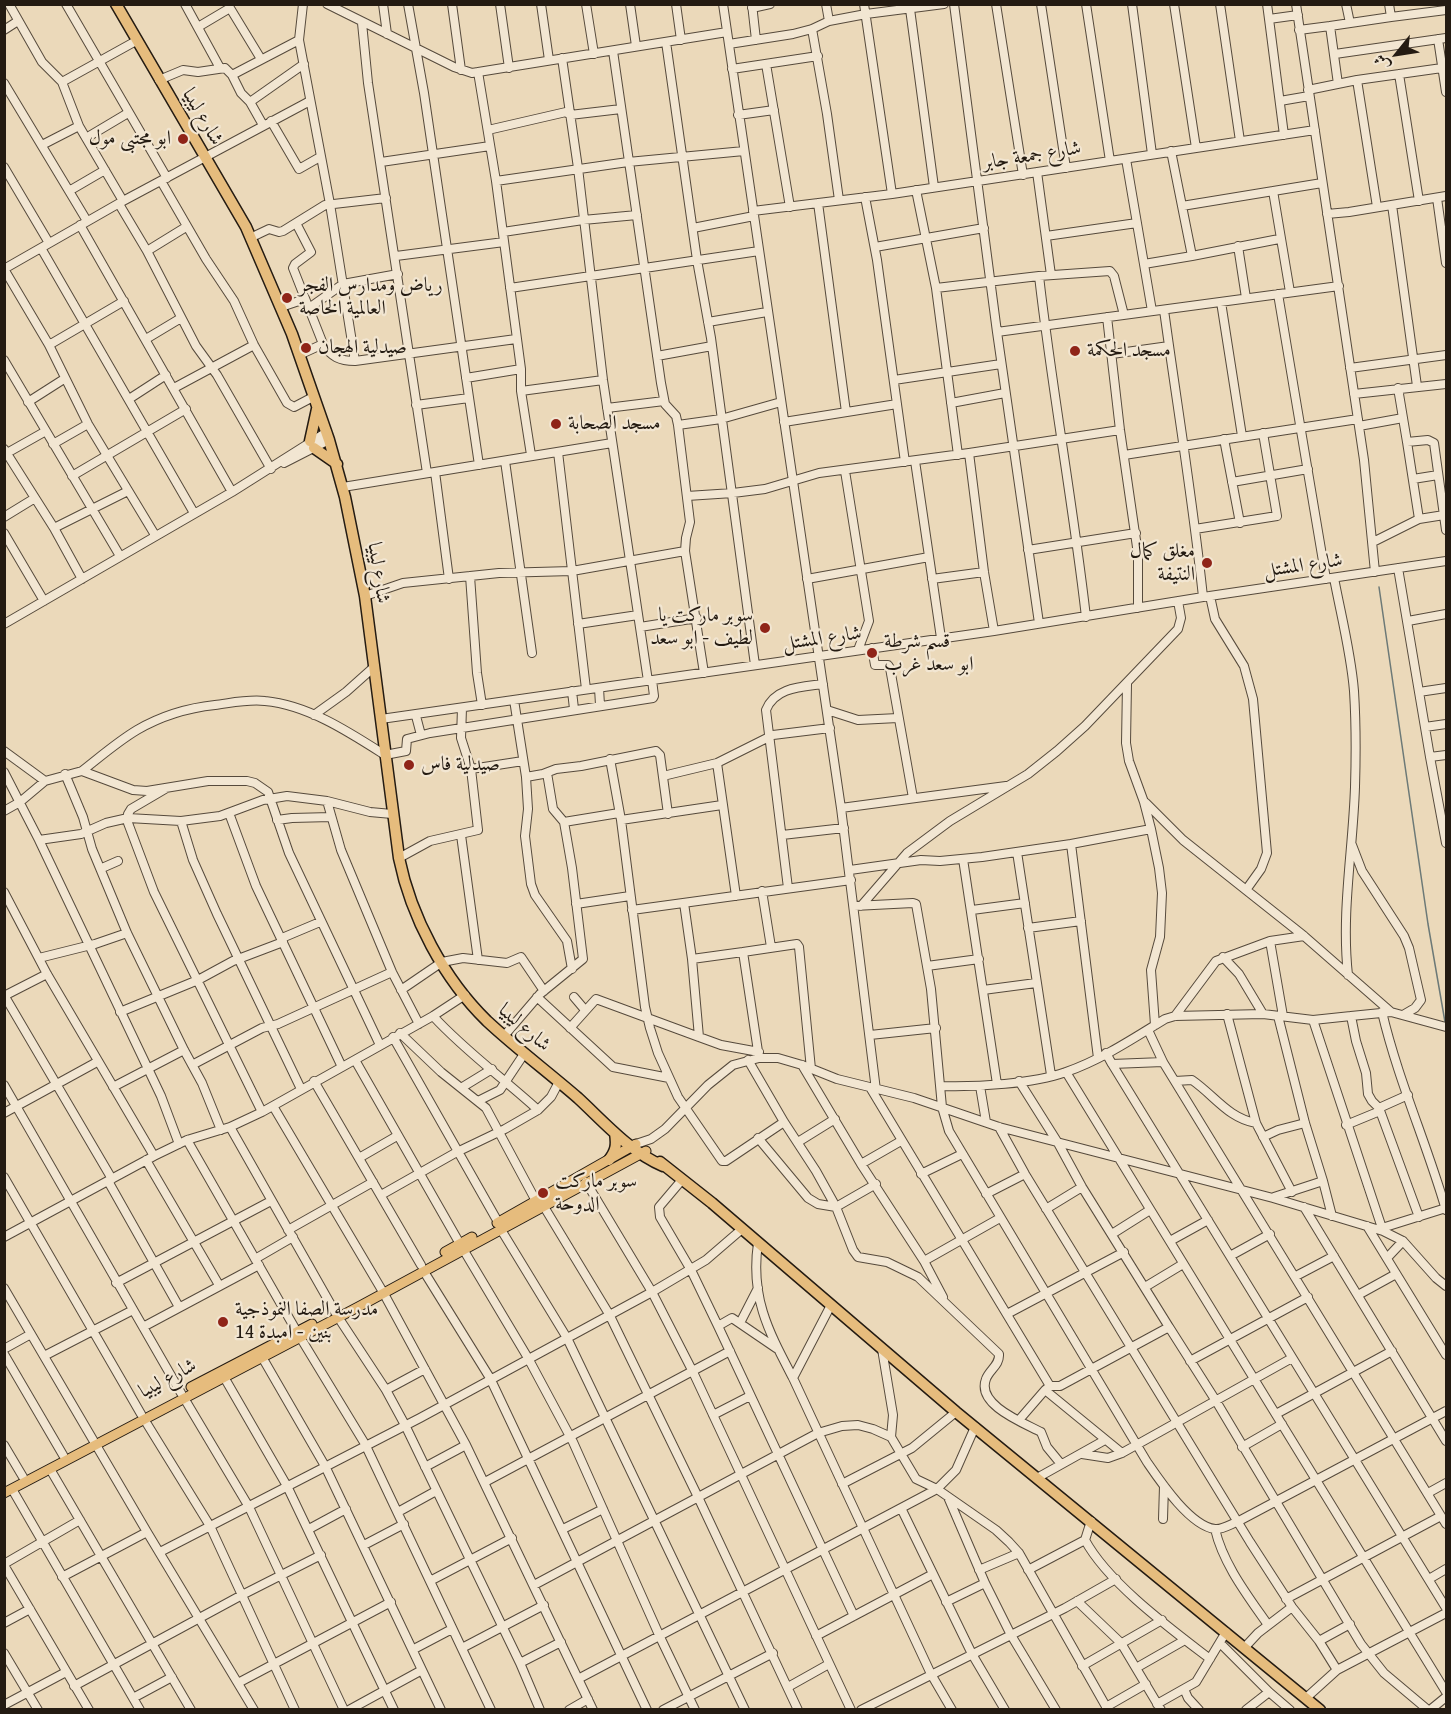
<!DOCTYPE html>
<html>
<head>
<meta charset="utf-8">
<style>
  body { margin:0 }
  #map { position:relative; width:1451px; height:1714px; overflow:hidden; background:#ebd9ba; font-family:"Gentium Book Plus",Amiri,serif }
  canvas { display:block }
  .frame { position:absolute; inset:0; border:6px solid #241b12; pointer-events:none }
  .north { position:absolute; left:1367px; top:24px; width:60px; height:60px; -webkit-text-stroke:4px #f2e6d2; paint-order:stroke; rotate:240deg; font-size:16px; font-weight:700; line-height:24px; text-align:center; color:#241b12 }
  .north::after { content:''; display:block; margin:auto; width:21px; height:27px; background:#241b12; clip-path:polygon(50% 0,100% 100%,50% 72%,0 100%) }
</style>
</head>
<body>
<div id="map">
<canvas width="1451" height="1714"></canvas>
<div class="frame"></div>
<div class="north">ش</div>
</div>
<script>
const context = document.querySelector('canvas').getContext('2d');
context.lineJoin = 'round';
function stroke(path, color, width, dash) { context.strokeStyle = color; context.lineWidth = width; context.lineCap = dash ? 'butt' : 'round'; context.setLineDash(dash || []); context.stroke(path); }
function drawText(font, color, halo, rows, align = 'center') {
  context.font = font + ' "Gentium Book Plus",Amiri,serif'; context.lineWidth = 4.5; context.setLineDash([]); context.textBaseline = 'middle'; context.strokeStyle = halo; context.fillStyle = color; for (const [text, x, y, turn = 0] of rows) {
    context.save(); context.translate(x, y); context.rotate((+turn || 0) * Math.PI / 180); context.textAlign = isNaN(turn) ? turn : align; if (halo) context.strokeText(text, 0, 0); context.fillText(text, 0, 0); context.restore();
  }
}
stroke(new Path2D(`
  M1379,587L1428,924L1445,1022
  M1446,1032V1041`), '#6c7977', 1.5);
const minor = new Path2D(`
  M9,4L42,62L62,82L136,41
  M66,4L167,178
  M185,4L220,68
  M303,4L299,40L330,204L355,361
  M327,4L454,67L472,73L727,32
  M383,4L387,34
  M408,4L424,93L479,465
  M452,4L461,70
  M500,4L509,68
  M541,4L549,60
  M586,4L594,54
  M630,4L636,46
  M676,4L681,40
  M723,4L841,808L876,1090
  M752,4L756,40
  M826,4L829,21
  M864,4L892,194
  M954,4L997,332L1039,623
  M996,4L1023,175
  M1041,4L1066,168
  M1086,4L1110,161
  M1132,4L1152,154
  M1174,4L1196,148
  M1220,4L1240,141
  M1267,4L1269,19
  M1296,4L1364,460L1375,572
  M1346,4L1350,23
  M1389,4L1391,17L1446,10
  M752,8L770,4
  M910,9L934,187
  M362,23L368,83L427,473
  M198,27L230,8L261,59
  M812,29L827,114L839,200
  M4,30L18,21
  M1299,30L1330,26
  M1438,39L1446,92
  M666,42L697,260L711,338L755,665
  M729,44L793,34L812,29L829,21L866,14L944,4
  M613,51L661,383L665,404L676,416L678,425L690,522L686,538L685,551L704,673
  M1335,54L1446,38
  M562,58L578,168L603,380L648,681
  M766,64L790,207
  M732,69L818,56
  M478,72L496,181L521,369V391L531,455
  M1399,74L1419,201
  M232,75L299,40
  M159,80L183,70L198,72L225,68L232,75L241,93L250,102L263,125
  M1357,80L1442,68
  M62,82L79,126L123,201
  M4,83L69,191
  M1338,84L1330,26L1391,17
  M1308,90L1357,80L1377,207
  M1280,101L1309,96
  M250,102L304,64
  M738,115L774,110
  M271,121L299,169L320,157
  M488,130L566,112L570,115L621,109
  M1284,135L1269,19L1298,15
  M86,138L128,113
  M42,145L79,126
  M1126,159L1152,311
  M381,162L490,146
  M4,167L49,243
  M1037,172L1051,275
  M161,181L206,259L234,301L254,345L287,403L294,407L313,397
  M496,181L628,162L744,151
  M916,190L936,288L1039,276L1110,271L1114,276L1124,315
  M1273,191L1290,292
  M865,197L877,260L905,462
  M1437,198L1446,263
  M818,203L846,412
  M119,204L147,251L196,346L217,375L271,469
  M1392,205L1417,386
  M1182,206L1322,183
  M753,211L892,194L1315,130
  M1327,214L1349,212L1446,196
  M87,221L69,191L105,170
  M296,223L311,252L295,264L293,268L323,344
  M80,225L232,492
  M693,228L754,216
  M503,232L583,220L637,215
  M1046,236L1137,223
  M250,238L269,229L279,232L283,231L325,205L386,198
  M1238,246L1246,298
  M875,247L984,228
  M41,248L194,513
  M147,251L186,227
  M396,256L504,242
  M1192,256L1279,239
  M1144,264L1192,256L1171,151
  M4,269L123,201L310,101
  M4,269L49,345L88,424L155,535
  M1039,276C1052,390 1073,503 1086,617
  M510,288L759,251
  M936,288L958,455
  M1278,294L1326,579
  M1221,302L1242,436
  M281,307L305,299
  M309,308L343,284L398,274
  M1164,310C1177,405 1193,501 1203,597
  M1107,317L1120,430L1138,554V608
  M708,322L767,312
  M997,332L1339,286
  M146,339L181,318
  M49,345L124,301
  M1112,354L1169,346
  M299,355L323,344C331,357 340,361 355,361L516,339
  M657,356L712,346
  M4,360L120,556
  M1350,368L1446,355
  M466,378L521,369
  M894,380L1001,364
  M174,388L254,345
  M1398,388L1407,442L1428,440L1434,443L1446,530
  M521,391L603,380
  M1354,394L1446,384
  M129,399L166,375
  M28,402L64,379
  M951,403L1005,393
  M416,405L469,398
  M607,408L664,401
  M784,422L897,404
  M678,425L721,419L781,402
  M1359,426L1403,418
  M1224,439L1240,523
  M1407,442L1419,519L1444,515
  M53,444L88,424
  M4,449L54,528L82,579
  M558,452L586,689
  M7,453L46,431
  M969,453L984,572L994,631
  M1124,455L1358,419
  M505,461L532,653
  M915,461L941,638
  M284,463L329,440
  M845,471L869,621L858,650
  M435,472L449,579
  M72,476L186,409
  M1413,479L1438,475
  M1232,482L1308,469
  M343,487L612,443
  M687,496L733,493L765,489L819,473L969,453L1120,430
  M4,517L35,498
  M54,528L128,491
  M1195,529L1277,516L1263,433
  M4,533L44,601
  M1373,542L1419,519
  M1028,550L1136,533
  M1398,568L1430,757L1446,843
  M470,576L477,673L482,705
  M1334,578C1341,615 1351,653 1354,691C1356,723 1356,755 1355,787C1353,850 1341,912 1348,975
  M807,579L929,557
  M932,579L984,572
  M365,596L403,583L499,573L572,571L685,551
  M1210,596L1215,619L1244,666L1253,699L1267,853L1261,869L1246,890
  M1408,621L1446,614
  M4,624L232,492L327,432
  M578,624L638,615
  M640,627L697,618
  M872,648L875,665H888L890,668L913,798
  M1127,684L1126,743L1129,761L1144,802L1151,829L1159,868L1162,893L1160,937L1151,970L1155,1025
  M599,688L600,705
  M572,691L574,709
  M1419,692L1446,688
  M514,700L526,777L528,809L525,836L531,884L535,895L567,941L572,969
  M827,710L858,720L898,718
  M314,715L346,692L374,667
  M416,716L421,735
  M381,719L994,631L1203,597L1446,561
  M1425,727L1446,724
  M4,751L45,781L82,771L133,790L147,791L208,781H247L255,783L268,792L289,853L380,1045
  M1430,757L1446,755
  M610,759L621,820L645,1007L650,1028L658,1053L678,1097L722,1161H726L784,1122
  M717,763L736,896
  M471,769L523,761
  M82,771C100,757 117,742 137,730C161,716 187,708 215,705C231,703 248,699 265,701C308,705 349,732 385,755L406,751L407,739L430,733L653,698L654,696L652,680
  M4,772L39,840L161,1096L179,1144
  M547,773L553,809L564,822L619,813
  M65,774L83,817L92,849L127,933L184,1050L202,1083L221,1130
  M663,776L717,763L773,735L830,728
  M526,777L543,774L556,769L581,766L656,751L660,755L668,814
  M165,789L131,809L128,814V823L154,892L262,1112
  M327,801L341,850L392,972L419,1024
  M1146,803L1183,840L1304,936L1391,1012
  M841,808L1006,786
  M4,811L20,802L45,781
  M229,813L256,886L342,1067
  M277,820L292,818L331,817
  M621,820L722,805
  M181,821L193,860L217,914L301,1089
  M461,835L478,960
  M782,835L844,828
  M39,840L81,834L106,823L128,818L181,821L220,816L263,800L287,796L327,801L370,812L392,814
  M1071,844L1151,829
  M1352,845L1362,871L1404,936L1409,948L1421,1000L1415,1008L1403,1015
  M1017,852L1051,1075
  M399,858L430,841L478,830L471,769L461,738L462,708
  M963,859L997,1084
  M102,868L118,861
  M850,870L921,860L940,861L982,857L1071,844L1098,1058
  M788,888L766,710C775,687 802,687 823,684
  M762,891L771,947
  M4,892L47,974L154,1156
  M576,904L630,896
  M854,906L913,903L916,904L931,989L942,1107L949,1131L1147,1462C1160,1481 1190,1526 1215,1529C1222,1530 1231,1524 1237,1522L1446,1411
  M861,906L907,853L950,821L1028,774L1057,751L1085,726L1178,629L1181,618L1178,601
  M632,910L851,880
  M972,910L1025,903
  M1028,928L1081,921
  M282,938L320,922
  M1270,941L1283,1016
  M1223,957L1239,974L1263,1014
  M39,958L95,944L127,933
  M692,959L743,952
  M927,966L979,959
  M401,990L442,962L463,958L507,963L521,957L544,991
  M983,990L1036,983
  M4,995L112,1179
  M4,996L47,974
  M537,997L613,1067L669,1078
  M574,997L585,1010
  M120,1012L198,980L233,961L283,942
  M1382,1012C1398,1080 1427,1144 1446,1210
  M1227,1014L1256,1123L1292,1192
  M433,1016C465,1051 503,1078 538,1110
  M1175,1016L1216,961L1270,941L1304,936
  M1278,1016L1305,1123L1323,1181L1332,1216
  M1313,1020L1383,1231
  M570,1028L596,999L699,1037L692,959L684,903
  M1148,1030L1163,1062L1446,1524
  M400,1033L441,1072L486,1108L536,1201
  M870,1035L936,1028
  M504,1036L540,994L583,959L572,868L564,822
  M393,1037L498,1222
  M699,1037L721,1045L759,1052
  M1106,1053L1112,1064L1163,1062
  M759,1058L743,952L797,944L799,947L811,1069
  M355,1060L460,1244
  M748,1060L784,1122L816,1171L836,1207L876,1184
  M1112,1064L1446,1608
  M192,1065L262,1028L278,1024L392,972
  M802,1065L861,1164L924,1261L943,1297
  M1066,1072L1446,1692
  M314,1081L421,1265
  M1019,1081L1058,1143L1082,1187L1169,1327L1060,1386H1050L1045,1390
  M1175,1081L1192,1080C1215,1096 1228,1118 1256,1123
  M4,1085L181,1393
  M941,1086C978,1087 1032,1084 1066,1072C1101,1060 1134,1038 1165,1019L1175,1016L1263,1014L1313,1020L1351,1016
  M980,1086L986,1122
  M113,1087L184,1050
  M461,1088L492,1069
  M871,1089L1050,1386
  M1408,1095L1379,1108L1419,1217
  M478,1101L500,1090L524,1054
  M273,1106L383,1292L466,1445L593,1710
  M1379,1108L1372,1101L1368,1094L1366,1073L1356,1041L1351,1016L1391,1012L1446,1027
  M4,1113L97,1062
  M1346,1125L1380,1111
  M230,1127L335,1312
  M999,1127L1025,1174L1250,1542L1292,1607L1319,1641L1337,1670
  M1263,1137L1278,1130L1305,1123
  M758,1138L808,1198L818,1204L836,1207L853,1250L858,1257L887,1262L918,1277L999,1354C1000,1365 989,1370 986,1379C976,1405 1024,1423 1041,1432L1047,1447L1061,1464
  M187,1140L297,1332
  M798,1142L835,1119
  M636,1144L651,1139L665,1129L708,1085L733,1065L759,1058H778L802,1065L837,1079L914,1098L999,1127L1273,1198L1383,1231L1403,1241L1436,1278L1446,1286
  M359,1158L397,1136
  M146,1160L219,1285
  M861,1164L901,1141
  M921,1174L962,1154
  M4,1177L141,1414
  M108,1181L179,1307
  M681,1181L659,1207L660,1217L691,1270L718,1326L854,1616
  M586,1182L652,1292L693,1372L851,1710
  M986,1194L1025,1174
  M381,1195L457,1152L505,1129L538,1110L551,1097L559,1082
  M1274,1197L1323,1181
  M543,1205L609,1314L698,1497L798,1710
  M1304,1207L1446,1441
  M1046,1209L1082,1187
  M1367,1226L1446,1355
  M500,1228L567,1338L745,1710
  M1382,1228L1446,1208
  M288,1230L373,1182
  M1112,1234L1150,1210
  M4,1237L154,1156L187,1140L230,1127L262,1112L433,1016L465,995
  M1170,1241L1208,1220
  M758,1243C750,1298 769,1332 793,1378L931,1674L952,1710
  M463,1249L528,1358L573,1442L660,1637L695,1710
  M1230,1256L1270,1234
  M1387,1258L1403,1241
  M255,1259L293,1237
  M924,1261L1000,1218
  M423,1270L490,1378L647,1710
  M1296,1276L1334,1256
  M116,1283L271,1201
  M1145,1287L1183,1264
  M4,1288L147,1532L254,1710
  M1358,1295L1396,1274
  M1007,1314L1124,1252
  M338,1317L386,1390L405,1425L520,1663L540,1710
  M740,1323L758,1288
  M718,1326L732,1318L776,1348
  M143,1327L259,1265
  M1169,1327L1216,1401L1361,1644L1384,1673L1428,1710
  M300,1337L365,1444L491,1710
  M4,1349L31,1334
  M882,1349L893,1415L891,1437
  M4,1354L63,1455
  M44,1356L133,1310
  M262,1357L325,1466L441,1710
  M1190,1361L1308,1297
  M224,1377L287,1486L394,1710
  M793,1378L831,1305
  M386,1390L425,1369
  M184,1398L249,1507L344,1710
  M1276,1414L1392,1351
  M713,1415L750,1396
  M144,1419L210,1526L295,1710
  M1019,1420L1045,1390L1122,1453
  M4,1445L23,1477
  M1242,1447L1282,1424
  M1082,1454L1108,1458L1122,1453L1292,1358
  M425,1467L466,1445
  M50,1469L191,1710
  M1037,1478L1105,1440
  M485,1482L730,1351
  M842,1484L912,1448L956,1412
  M12,1489L140,1710
  M1428,1493L1446,1483
  M948,1497L985,1583L1011,1635L1056,1710
  M901,1508L972,1654L1005,1710
  M398,1512L436,1491
  M1163,1519L1164,1486
  M1091,1521L1085,1540C1108,1583 1171,1629 1210,1659
  M309,1529L346,1509
  M563,1529L603,1509
  M1215,1529C1223,1564 1248,1596 1268,1625
  M364,1545L404,1524
  M160,1552L420,1418L652,1292L706,1260L742,1229
  M4,1564L80,1520
  M4,1565L89,1710
  M979,1570L1019,1553
  M1028,1570L1085,1540
  M62,1577L147,1532
  M1429,1579L1446,1569
  M430,1581L512,1538
  M534,1585L818,1433L842,1426L858,1425L873,1429L891,1437L916,1479L937,1489L996,1530L1009,1542L1019,1553L1108,1710
  M1286,1599L1441,1516
  M1077,1601L1121,1643L1161,1710
  M946,1602L985,1583
  M4,1623L30,1609
  M816,1636L933,1574
  M1319,1641L1350,1624
  M1220,1643L1269,1692L1290,1710
  M1245,1647L1258,1633L1292,1607
  M462,1648L544,1605
  M414,1649L452,1629
  M4,1653L38,1710
  M520,1663L561,1642
  M1082,1666L1162,1620
  M1136,1668L1185,1640
  M578,1679L937,1489L956,1470L975,1427
  M238,1683L391,1602
  M74,1686L242,1595L321,1555
  M788,1687L829,1664
  M1184,1689L1188,1698L1199,1710
  M133,1698L172,1677
  M1306,1698L1337,1670L1446,1613
  M1157,1704L1196,1682L1226,1632
  M4,1705L66,1672
  M1106,1707L1146,1684
  M349,1710L422,1670
  M569,1710L588,1699
  M663,1710L773,1653
  M861,1710L1065,1608L1116,1579
  M1246,1710L1269,1692
  M1430,1710L1446,1697`);
const major = new Path2D(`
  M497,1223L636,1144
  M445,1252L472,1237
  M191,1387L312,1324
  M4,1493L360,1306L646,1151`);
const highway = new Path2D(`
  M116,4L246,227L292,334L329,440L345,497L365,596L399,858C411,917 444,979 487,1021C516,1048 548,1072 578,1098C604,1122 630,1152 663,1166
  M310,441L317,409
  M314,448L337,464
  M609,1160C616,1151 617,1145 615,1133
  M660,1162L712,1203L956,1412L1320,1710`);
stroke(minor, '#564a3c', 10);
stroke(major, '#241b12', 11);
stroke(highway, '#241b12', 13);
stroke(minor, '#f2e6d2', 8);
stroke(major, '#e6bc7d', 9);
stroke(highway, '#e6bc7d', 10);
for (const [x, y, r, color] of [
  [183,139,6,"#8f2418"],
  [287,298,6,"#8f2418"],
  [306,348,6,"#8f2418"],
  [1075,351,6,"#8f2418"],
  [556,424,6,"#8f2418"],
  [1207,563,6,"#8f2418"],
  [765,628,6,"#8f2418"],
  [872,653,6,"#8f2418"],
  [409,765,6,"#8f2418"],
  [543,1193,6,"#8f2418"],
  [223,1322,6,"#8f2418"]
]) { const dot = new Path2D(); dot.arc(x, y, r, 0, 2 * Math.PI); context.fillStyle = color; context.fill(dot); stroke(dot, '#f2e6d2', 2); }
drawText('20px', '#241b12', '#f2e6d2', [
  ["شارع ليبيا",202,117,60],
  ["شارع جمعة جابر",1032,156,-9],
  ["شارع المشتل",1303,566,-8],
  ["شارع ليبيا",378,573,81],
  ["شارع المشتل",822,639,-8],
  ["شارع ليبيا",524,1028,41],
  ["شارع ليبيا",168,1379,-28]
]);
drawText('20px', '#241b12', '#f2e6d2', [
  ["ابو مجتبى مول",171,139,"right"],
  ["رياض ومدارس الفجر",299,286],
  ["العالمية الخاصة",299,309],
  ["صيدلية الهجان",318,348],
  ["مسجد الحكمة",1087,351],
  ["مسجد الصحابة",568,424],
  ["مغلق كمال",1195,552,"right"],
  ["النتيفة",1195,575,"right"],
  ["سوبر ماركت يا",753,616,"right"],
  ["لطيف - ابو سعد",753,639,"right"],
  ["قسم شرطة",884,642],
  ["ابو سعد غرب",884,665],
  ["صيدلية فاس",421,765],
  ["سوبر ماركت",555,1182],
  ["الدوحة",555,1205],
  ["مدرسة الصفا النموذجية",235,1310],
  ["بنين - امبدة 14",235,1333]
], 'left');
</script>
</body>
</html>
